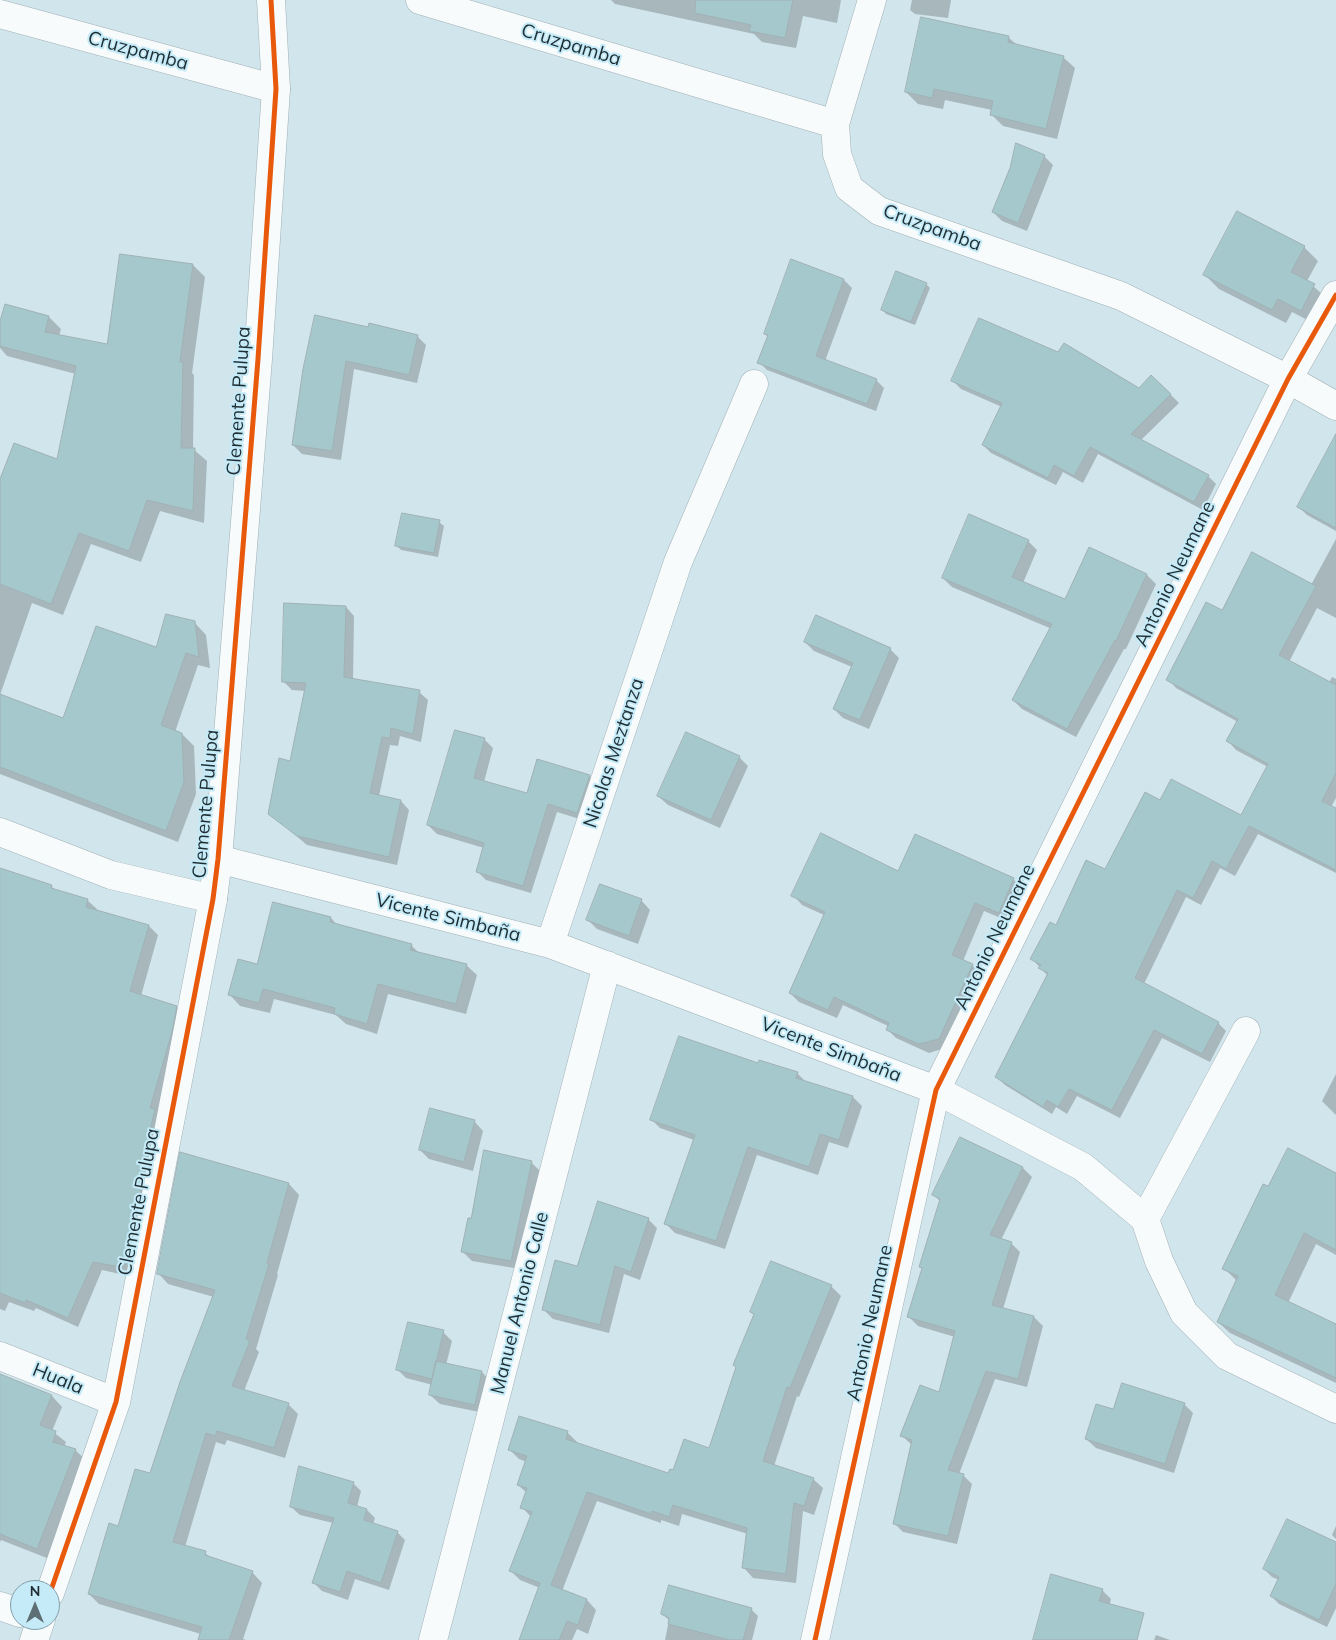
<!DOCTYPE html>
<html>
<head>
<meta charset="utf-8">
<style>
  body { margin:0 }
  #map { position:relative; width:1336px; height:1640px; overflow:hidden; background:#d1e5ec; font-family:Mulish,sans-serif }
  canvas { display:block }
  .north { position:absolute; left:10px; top:1580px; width:50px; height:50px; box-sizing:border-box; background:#c5ebf8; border:1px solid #839fa9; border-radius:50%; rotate:0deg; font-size:14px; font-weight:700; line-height:20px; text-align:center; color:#1f2e33 }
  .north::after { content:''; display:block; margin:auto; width:18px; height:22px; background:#5d6e74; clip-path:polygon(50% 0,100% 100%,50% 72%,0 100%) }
</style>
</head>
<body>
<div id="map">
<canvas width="1336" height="1640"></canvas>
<div class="north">N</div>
</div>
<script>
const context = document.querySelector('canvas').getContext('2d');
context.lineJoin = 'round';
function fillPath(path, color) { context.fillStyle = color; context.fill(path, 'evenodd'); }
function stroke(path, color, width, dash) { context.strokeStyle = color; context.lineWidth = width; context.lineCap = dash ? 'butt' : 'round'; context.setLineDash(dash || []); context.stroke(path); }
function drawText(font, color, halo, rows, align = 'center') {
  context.font = font + ' Mulish,sans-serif'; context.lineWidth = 4; context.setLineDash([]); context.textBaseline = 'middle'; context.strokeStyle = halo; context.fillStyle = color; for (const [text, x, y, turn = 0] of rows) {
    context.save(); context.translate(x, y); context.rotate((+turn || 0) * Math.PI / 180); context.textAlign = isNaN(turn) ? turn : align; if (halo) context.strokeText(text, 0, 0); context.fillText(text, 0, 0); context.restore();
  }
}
fillPath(new Path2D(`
  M611,0H841L837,23L803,16L796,48L762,42L754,34L615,4Z
  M912,0H951L948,18L915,14L910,10Z
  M1008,37L1017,45L1063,57L1075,68L1057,139L1003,126L991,114L992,110L945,100L943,109L918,104L906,92Z
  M1044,156L1053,165L1027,231L1002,221L993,212Z
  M1304,247L1318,261L1307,281L1328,299L1315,324L1292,312L1286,323L1219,289L1205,275Z
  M792,261L844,280L852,288L825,361L876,380L884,388L876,411L767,370L759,362L768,337L765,334Z
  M193,265L205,277L192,373L194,375L193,449L207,461L204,523L160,511L141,562L91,544L63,615L32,603L0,695V483L58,461L76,374L7,356L0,348V326L6,305L49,317L61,329L59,336L108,345Z
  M926,284L930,288L915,325L886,314L882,309Z
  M369,328L417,336L426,345L417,383L354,369L341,460L302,454L293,445L304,370Z
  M1152,376L1179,403L1141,440L1208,476L1216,484L1203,510L1098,454L1083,483L1063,472L1056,485L991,453L983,445L1002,407L961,389L953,381L1139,389Z
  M1336,454V531L1307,515L1298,506Z
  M439,522L444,526L438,557L401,550L397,546Z
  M1336,539V618L1317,608L1289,662L1329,683L1332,677L1336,679V798L1331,807L1336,810V873L1258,834L1235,876L1220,868L1201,905L1186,897L1144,984L1218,1023L1226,1031L1210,1062L1162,1038L1120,1118L1077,1096L1067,1114L1056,1107L1052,1114L1005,1085L997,1077L1048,976L1032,959L1056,927L1105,871L1160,801L1242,817L1268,767L1236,750L1228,741L1238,722L1176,688L1168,679L1222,612L1311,585Z
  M1028,541L1037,550L1023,583L1066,601L1147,575L1156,584L1126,649H1124L1076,737L1022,709L1013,700L1052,629L952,587L943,578Z
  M346,607L354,616L353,680L419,692L428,700L421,742L400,736L398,746L390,745L379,796L401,801L409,810L397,865L307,845L269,813L291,762L305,691L292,690L283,681Z
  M194,622L206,635L210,668L198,665L175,732L182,734L194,746L196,794L178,842L0,774V695L64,719Z
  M805,642L890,649L899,658L869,729L843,718L834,709L852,667L814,651Z
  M484,739L493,748L484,782L528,795L590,776L598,785L586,821L557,812L531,893L486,880L477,871L484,848L437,834L428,825Z
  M739,757L748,766L720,828L668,805L658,796Z
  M899,872L1013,879L1022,888L1008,921L984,911L963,961L972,965L981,975L948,1047L929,1053L896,1038L887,1029L888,1026L843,1005L837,1018L799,1002L790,993L824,915L802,905L793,895Z
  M51,886L55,890L87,900L97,909L96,912L149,926L158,935L141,996L176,1007L185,1016L129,1276L102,1270L78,1327L36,1308L34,1311L9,1302L5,1311L0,1309V1174Z
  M641,900L650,910L638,944L597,929L588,920Z
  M331,918L338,926L411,945L419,953L466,965L477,975L466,1014L388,994L377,1034L346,1024L336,1015L274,999L270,1013L240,1006L230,995L258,965Z
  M759,1065L797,1073L806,1082L853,1097L862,1106L848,1148L829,1142L818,1175L757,1155L725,1249L675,1233L666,1224L694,1140L660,1128L651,1119Z
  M1336,1074V1115L1322,1101Z
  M474,1121L483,1131L473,1171L429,1159L420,1150Z
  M181,1154L289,1184L299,1195L277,1274L278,1275L256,1349L259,1352L244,1391L288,1404L298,1414L285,1458L227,1440L225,1445L216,1442L185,1547L205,1553L211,1558L252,1572L262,1583L243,1639L246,1640H204L201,1634L99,1604L89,1594L119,1528L151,1475L214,1297L168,1284L158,1273Z
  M531,1162L540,1171L520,1269L472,1261L462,1251L472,1220Z
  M1023,1168L1032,1177L1001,1240L1011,1243L1020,1252L1003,1309L1034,1317L1043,1326L1027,1387L995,1379L959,1474L963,1475L972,1484L957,1544L903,1532L894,1523L912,1445L901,1435L940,1394L955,1337L918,1326L909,1317L923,1269L921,1267L941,1202L934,1195Z
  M1336,1175V1255L1316,1244L1288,1303L1336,1325V1383L1230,1333L1218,1322L1237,1281L1224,1268L1268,1187Z
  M648,1219L657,1228L640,1280L624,1274L609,1333L553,1319L544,1310L577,1268Z
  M831,1286L841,1296L799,1397L797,1396L774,1466L813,1479L823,1488L814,1515L803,1511L796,1583L753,1578L744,1568L748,1534L682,1514L679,1526L661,1520V1523L597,1501L562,1591L587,1600L596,1610L588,1634L577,1629L572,1640H528L540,1588L520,1580L510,1570L531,1517L522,1507L527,1493L518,1485L527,1462L519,1459L510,1450L567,1432L577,1442V1444L669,1475L710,1449L755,1316L752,1312Z
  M443,1332L452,1341L446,1365L482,1372L491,1382L484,1413L440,1404L430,1395L433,1385L406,1378L397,1369Z
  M0,1376L52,1396L62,1407L52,1431L66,1442L64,1447L75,1450L86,1460L47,1558L1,1540L0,1542Z
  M1184,1404L1193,1413L1174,1473L1096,1448L1086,1439L1114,1411Z
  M353,1483L361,1491L357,1507L367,1510L375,1518L373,1524L397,1532L405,1540L389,1590L355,1579L348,1600L322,1591L314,1583L333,1523L300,1515L291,1507Z
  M1336,1526V1539L1332,1535Z
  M1336,1543V1608L1327,1627L1279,1604L1271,1596L1279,1580L1272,1577L1264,1569Z
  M1102,1590L1111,1599L1100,1640H1034Z
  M751,1609L758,1616L752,1640H665L669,1620L662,1614Z
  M1156,1635L1170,1640H1154Z`), '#0003');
const building = new Path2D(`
  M696,0H793L785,38L749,31L751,25L695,13Z
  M921,17L1009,36L1008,42L1064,56L1046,129L990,115L993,101L934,89L932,98L905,92Z
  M1016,143L1045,155L1018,223L992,212L1010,168Z
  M1237,211L1305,246L1291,272L1315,284L1301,311L1278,299L1272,310L1203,275Z
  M120,254L193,264L180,362H183L181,448H195L193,511L147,500L129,551L79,533L51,604L0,584V479L14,443L57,459L76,366L0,346V321L5,304L49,316L45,332L107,344Z
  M791,259L844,279L816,356L877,379L867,404L757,363L768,335L764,334Z
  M896,271L927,283L911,322L881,310Z
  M315,315L368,327L369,323L418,335L409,375L346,361L332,451L292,445L303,369Z
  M979,318L1058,352L1064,343L1139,388L1151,375L1171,394L1131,434L1209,475L1194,502L1090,447L1074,476L1054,465L1048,478L982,445L1002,403L951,381Z
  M1336,434V528L1297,507Z
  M402,513L440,520L434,553L395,546Z
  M969,514L1029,540L1012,577L1065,599L1089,547L1147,574L1116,641L1115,640L1067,729L1012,700L1052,624L942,578Z
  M1252,552L1316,586L1279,655L1336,685V773L1322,801L1336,808V870L1249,826L1226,869L1212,861L1193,898L1177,890L1135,978L1219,1022L1202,1054L1154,1030L1112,1110L1069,1089L1058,1107L1047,1100L1043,1107L995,1077L1048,973L1038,968L1041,965L1030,959L1050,922L1056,925L1086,860L1105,869L1145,792L1160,800L1171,779L1241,815L1268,764L1226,741L1238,719L1166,680L1206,602L1222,610Z
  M284,603L346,606L344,677L420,690L413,734L391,728L390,738L382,737L370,793L401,800L389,857L297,836L268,814L279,758L290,761L306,683L282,682Z
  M166,614L195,621L199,657L186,653L161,725L182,733L184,782L166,831L0,767V694L63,718L96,626L156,647Z
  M816,615L891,648L860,720L833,709L853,663L804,642Z
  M455,730L485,738L474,778L527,793L537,759L590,775L577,813L548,804L523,886L476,872L484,843L427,825Z
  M686,732L740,756L711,820L657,796Z
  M821,833L898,871L915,834L1014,878L999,913L975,903L952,955L973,964L939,1039L919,1044L886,1030L889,1023L834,997L828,1010L789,993L825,912L791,896Z
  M0,868L52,885L51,888L88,899L86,907L149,925L130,991L177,1006L172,1032L150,1108L155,1109L147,1143L150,1144L126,1265L121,1264L120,1267L93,1262L68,1318L26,1300L25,1303L0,1293Z
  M600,884L642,899L629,936L586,920Z
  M273,902L331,917L330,922L412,944L410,950L467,964L456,1004L378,984L367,1024L334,1014L335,1008L263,989L259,1003L228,995L238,959L257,964Z
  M679,1036L758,1063L759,1060L798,1072L796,1078L853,1096L839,1140L820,1134L809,1167L748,1147L716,1241L664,1224L695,1135L650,1120Z
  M430,1108L475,1120L464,1162L419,1150Z
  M960,1137L1023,1167L990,1235L1012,1242L992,1305L1034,1316L1018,1379L986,1371L948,1470L964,1474L948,1536L893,1524L912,1440L900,1436L920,1385L939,1392L955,1331L907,1317L922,1268L919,1267L940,1199L932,1195Z
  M1288,1148L1336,1173V1250L1304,1233L1275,1295L1336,1324V1378L1217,1322L1238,1276L1222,1269L1263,1184L1268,1186Z
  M484,1150L532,1161L511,1261L461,1252L468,1218H471Z
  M180,1152L289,1183L267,1263L269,1264L246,1339L250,1341L232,1386L289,1403L274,1448L217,1431L215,1436L206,1433L173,1542L206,1551L205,1555L253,1571L229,1640H198L202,1627L88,1594L109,1523L118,1526L135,1469L150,1473L180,1382L215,1290L157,1274Z
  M598,1201L649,1218L631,1272L615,1266L600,1325L542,1310L555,1260L577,1266Z
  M771,1261L832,1285L790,1388L787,1387L763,1461L814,1478L804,1506L794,1503L786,1574L742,1568L747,1528L673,1505L669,1517L652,1511L651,1514L587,1492L551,1585L587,1599L578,1625L567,1621L559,1640H519L540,1583L509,1571L532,1512L520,1508L527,1488L517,1485L527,1456L508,1450L519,1416L568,1431L566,1439L668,1473L670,1469L673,1470L684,1439L709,1448L736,1367L733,1365L754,1314L750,1312Z
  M408,1322L444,1330L432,1379L396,1370Z
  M436,1361L482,1371L475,1405L429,1395Z
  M0,1374L52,1395L40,1425L56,1431L53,1442L76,1449L37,1549L0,1534Z
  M1122,1383L1185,1403L1165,1464L1085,1439L1096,1404L1113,1409Z
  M299,1466L354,1482L348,1503L367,1509L364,1520L398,1531L381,1583L347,1571L340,1592L312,1583L334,1518L290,1507Z
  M1287,1519L1336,1542V1584L1319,1620L1270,1596L1279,1577L1263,1569Z
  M1051,1574L1103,1589L1099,1601L1144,1613L1137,1640H1033Z
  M669,1585L752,1608L743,1640H729L668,1624L669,1618L661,1614Z`);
fillPath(building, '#a4c8cc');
stroke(building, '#a0b1b4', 1);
const street = new Path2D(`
  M420,0L835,124L837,154L849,188L879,211L1121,296L1288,379L1336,406
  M0,14L276,89
  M835,124L872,0
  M218,859L550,944L936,1090L1083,1167L1145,1219L1159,1261L1184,1313L1227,1356L1336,1409
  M550,944L678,562L754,384
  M1145,1219L1246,1031
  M0,1356L116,1402
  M50,1593L116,1402L213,899
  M0,1606L20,1613
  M34,1640L41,1620
  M433,1640L607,965
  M815,1640L936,1090L1288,379L1336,295`);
const secondary = new Path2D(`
  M0,832L111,875L213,899L218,859L258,359L276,89L271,0`);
stroke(street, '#a0b0b5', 29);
stroke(secondary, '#a0b0b5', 29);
stroke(street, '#f8fbfc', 28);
stroke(secondary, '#f8fbfc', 28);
stroke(new Path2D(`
  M50,1593L116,1402L213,899L218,859L258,359L276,89L271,0
  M815,1640L936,1090L1288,379L1336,295`), '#e8590c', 5);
drawText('19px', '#1f2e33', '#c5ebf8', [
  ["Cruzpamba",571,45,17],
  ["Cruzpamba",138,51,15],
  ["Cruzpamba",932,228,20],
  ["Clemente Pulupa",239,401,-86],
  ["Antonio Neumane",1175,574,-64],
  ["Nicolas Meztanza",614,753,-72],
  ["Clemente Pulupa",206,804,-85],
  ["Vicente Simbaña",448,918,14],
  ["Antonio Neumane",995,937,-64],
  ["Vicente Simbaña",831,1050,21],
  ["Clemente Pulupa",139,1202,-79],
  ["Manuel Antonio Calle",520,1303,-76],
  ["Antonio Neumane",870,1323,-78],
  ["Huala",58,1379,22]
]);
</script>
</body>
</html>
